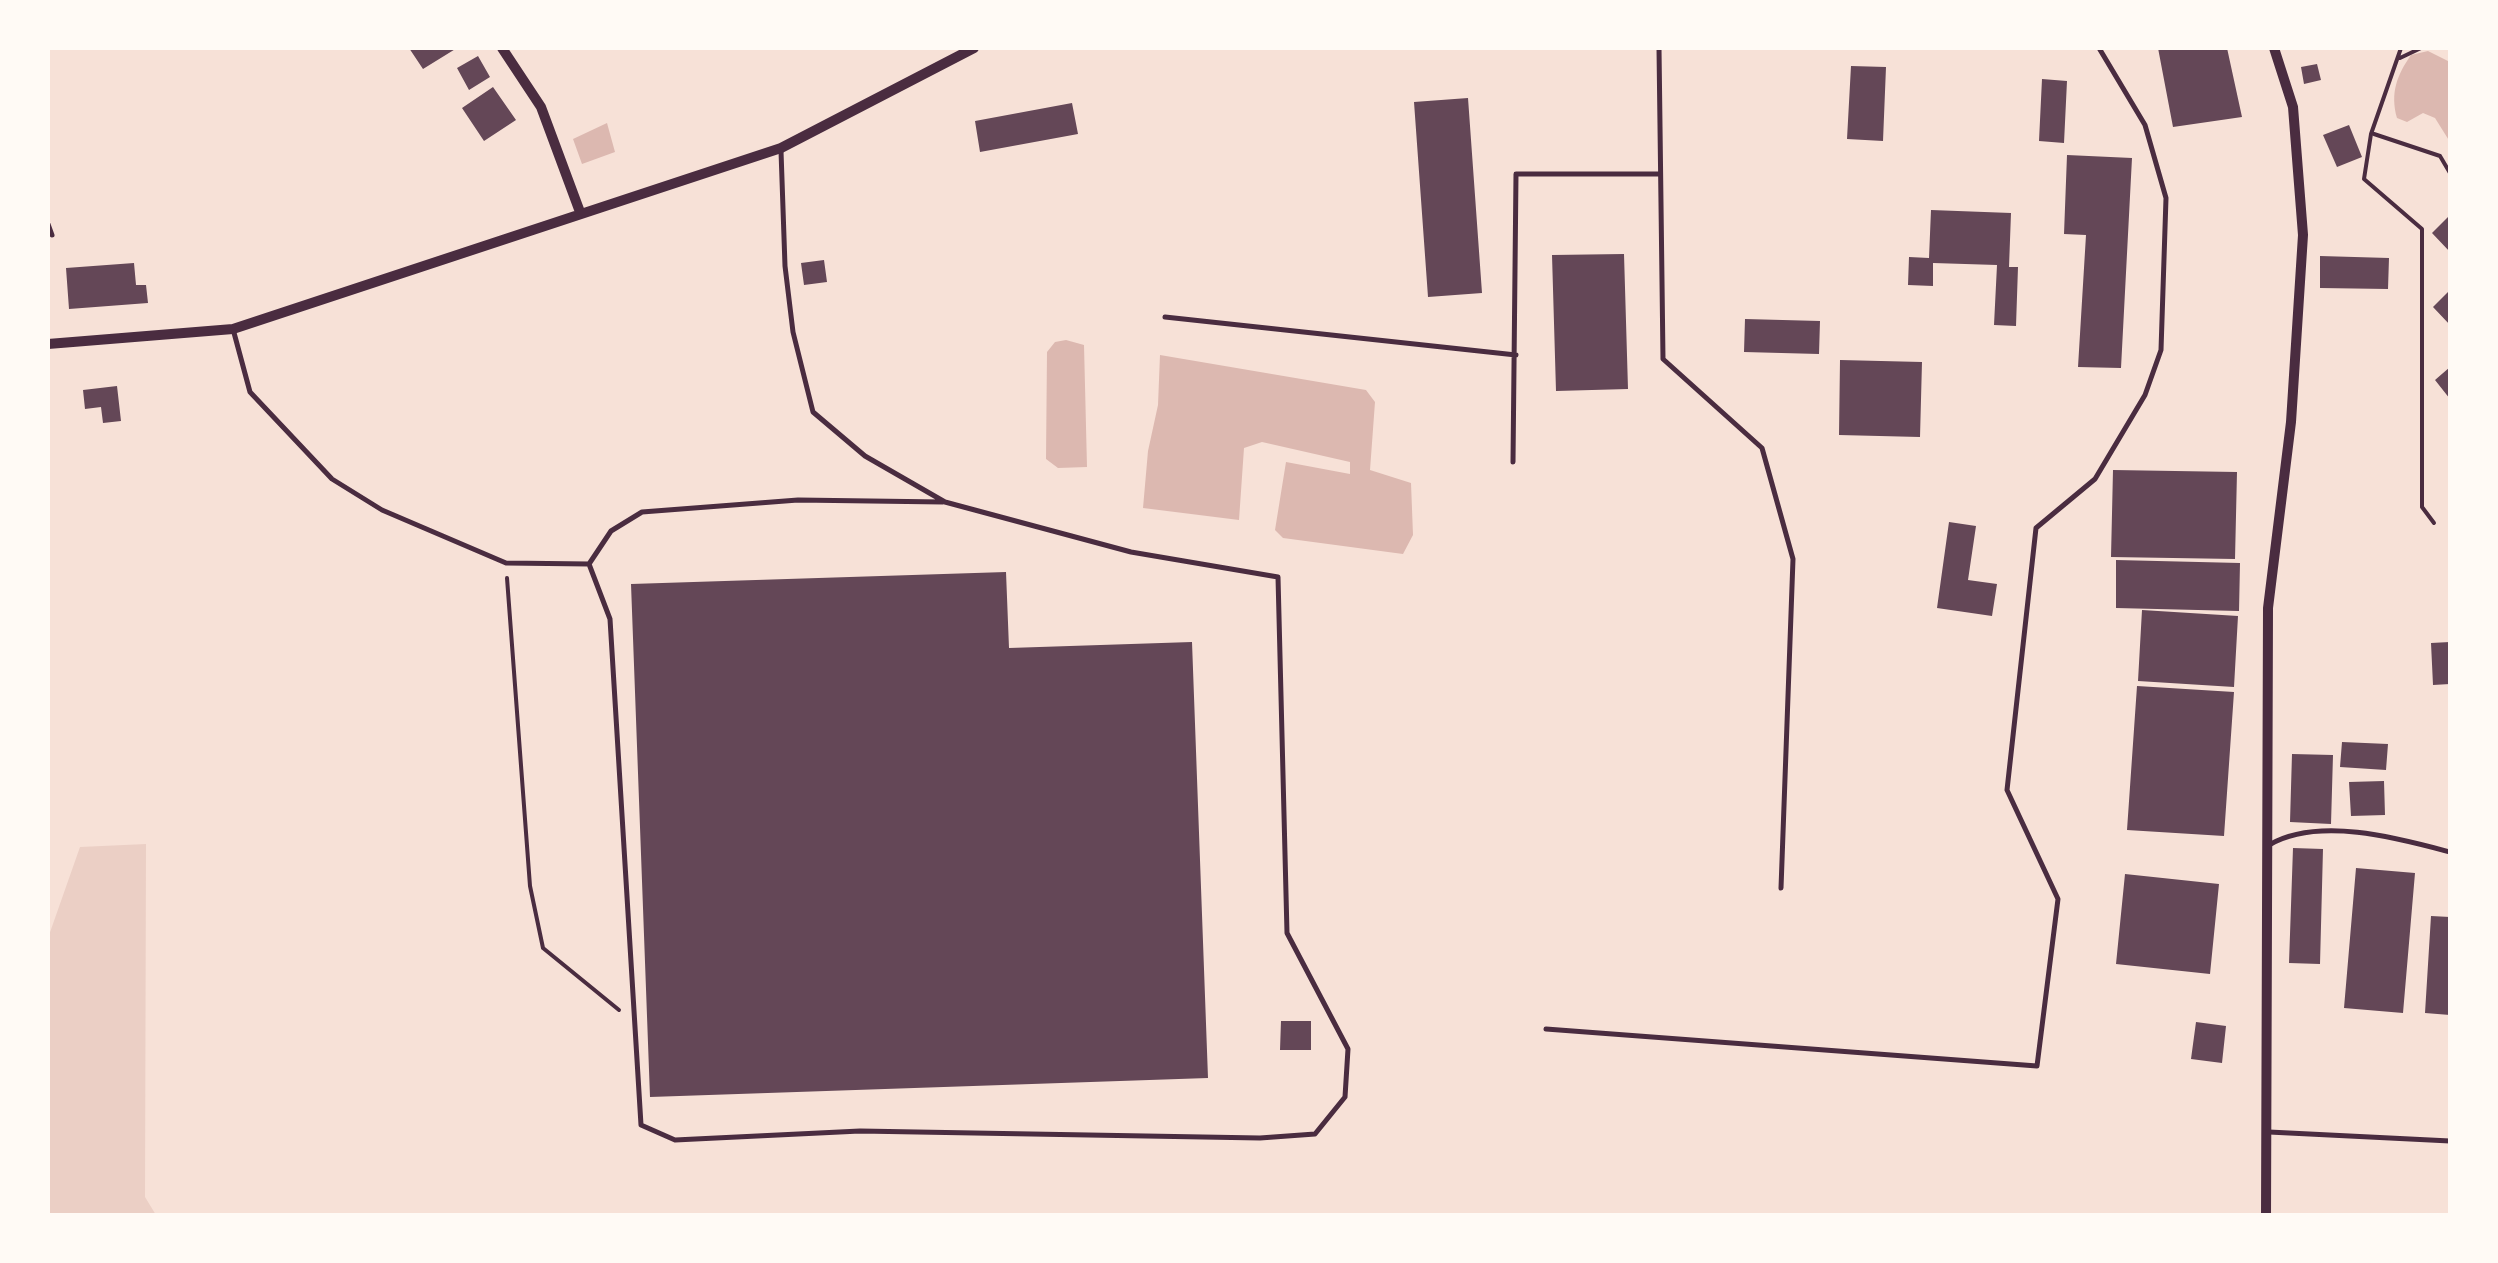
<!DOCTYPE html>
<html>
<head>
<meta charset="utf-8">
<style>
  body { margin:0 }
  #map { position:relative; width:2498px; height:1263px; overflow:hidden; background:#f7e1d7; font-family:"Alegreya Sans",sans-serif }
  canvas { display:block }
  .frame { position:absolute; inset:0; border:50px solid #fffaf5; pointer-events:none }
</style>
</head>
<body>
<div id="map">
<canvas width="2498" height="1263"></canvas>
<div class="frame"></div>
</div>
<script>
const context = document.querySelector('canvas').getContext('2d');
context.lineJoin = 'round';
function fillPath(path, color) { context.fillStyle = color; context.fill(path, 'evenodd'); }
function stroke(path, color, width, dash) { context.strokeStyle = color; context.lineWidth = width; context.lineCap = dash ? 'butt' : 'round'; context.setLineDash(dash || []); context.stroke(path); }
fillPath(new Path2D(`
  M146,844L145,1197L156,1215H48V938L80,847Z`), '#ebcfc5');
fillPath(new Path2D(`
  M2428,51L2450,62V142L2435,118L2423,113L2407,122L2397,118C2390,93 2397,75 2411,55Z
  M607,123L615,152L582,164L573,139Z
  M1066,340L1084,345L1087,467L1058,468L1046,459L1047,352L1055,342Z
  M1160,355L1366,390L1375,402L1370,470L1411,483L1413,535L1403,554L1283,538L1275,530L1286,462L1350,474V462L1262,442L1244,448L1239,520L1143,508L1148,451L1158,405Z`), '#dcb8b0');
fillPath(new Path2D(`
  M409,48H457L423,69Z
  M2158,48H2227L2242,117L2173,127Z
  M478,56L490,77L469,90L457,68Z
  M2317,64L2321,80L2304,84L2301,67Z
  M1851,66L1886,67L1883,141L1847,139Z
  M2042,79L2067,81L2064,143L2039,141Z
  M493,87L516,120L484,141L462,108Z
  M1468,98L1482,293L1428,297L1414,102Z
  M1072,103L1078,134L980,152L975,121Z
  M2349,125L2362,157L2337,167L2323,135Z
  M2067,155L2132,158L2121,368L2078,367L2086,235L2064,234Z
  M1931,210L2011,213L2009,267H2018L2016,326L1994,325L1997,265L1933,263V286L1908,285L1909,257L1929,258Z
  M2450,215V252L2432,233Z
  M1624,254L1628,389L1556,391L1552,255Z
  M2320,256L2389,258L2388,289L2320,288Z
  M824,260L827,282L804,285L801,263Z
  M134,263L136,285H146L148,303L69,309L66,268Z
  M2450,290V325L2433,307Z
  M1745,319L1820,321L1819,354L1744,352Z
  M1840,360L1922,362L1920,437L1839,435Z
  M2450,367V399L2435,380Z
  M117,386L121,421L103,423L101,407L85,409L83,390Z
  M2113,470L2237,472L2235,559L2111,557Z
  M1949,522L1976,526L1968,580L1997,584L1992,616L1937,608Z
  M2116,560L2240,563L2239,611L2116,608Z
  M1006,572L1009,648L1192,642L1208,1078L650,1097L631,584Z
  M2142,610L2238,616L2234,687L2138,681Z
  M2450,642V684L2433,685L2431,643Z
  M2137,686L2234,692L2224,836L2127,830Z
  M2342,742L2388,744L2386,770L2340,767Z
  M2292,754L2333,755L2331,824L2290,822Z
  M2384,781L2385,815L2351,816L2349,782Z
  M2293,848L2323,849L2320,964L2289,963Z
  M2356,868L2415,873L2403,1013L2344,1008Z
  M2125,874L2219,884L2210,974L2116,964Z
  M2431,916L2450,917V1015L2425,1013Z
  M1281,1021H1311V1050H1280Z
  M2196,1022L2226,1026L2222,1063L2191,1059Z`), '#644757');
stroke(new Path2D(`
  M2401,48L2371,134L2364,179L2422,229V507L2434,523
  M2400,58L2421,48
  M2374,134L2440,156L2450,173
  M507,578L530,886L543,948L619,1010`), '#4a2c40', 4);
stroke(new Path2D(`
  M1659,48L1663,359L1762,448L1793,559L1781,888
  M48,224L52,235
  M1165,317L1516,355
  M233,329L250,392L332,479L382,510L506,563L589,564L610,619L641,1125L675,1140L860,1131L1260,1138L1315,1134L1345,1097L1348,1049L1287,933L1278,577L1131,552L945,502L865,456L813,412L793,332L785,266L781,151
  M1513,462L1516,174H1660
  M589,564L611,531L642,512L798,500L943,502
  M2269,845C2318,816 2398,838 2450,852
  M1546,1029L2037,1066L2058,899L2007,790L2036,528L2095,479L2145,395L2161,350L2166,198L2145,125L2099,48
  M2269,1132L2450,1141`), '#4a2c40', 5);
stroke(new Path2D(`
  M502,48L541,107L580,212
  M48,344L233,329L781,148L974,48
  M2266,1216L2268,608L2291,422L2303,235L2293,107L2274,48`), '#4a2c40', 10);
</script>
</body>
</html>
